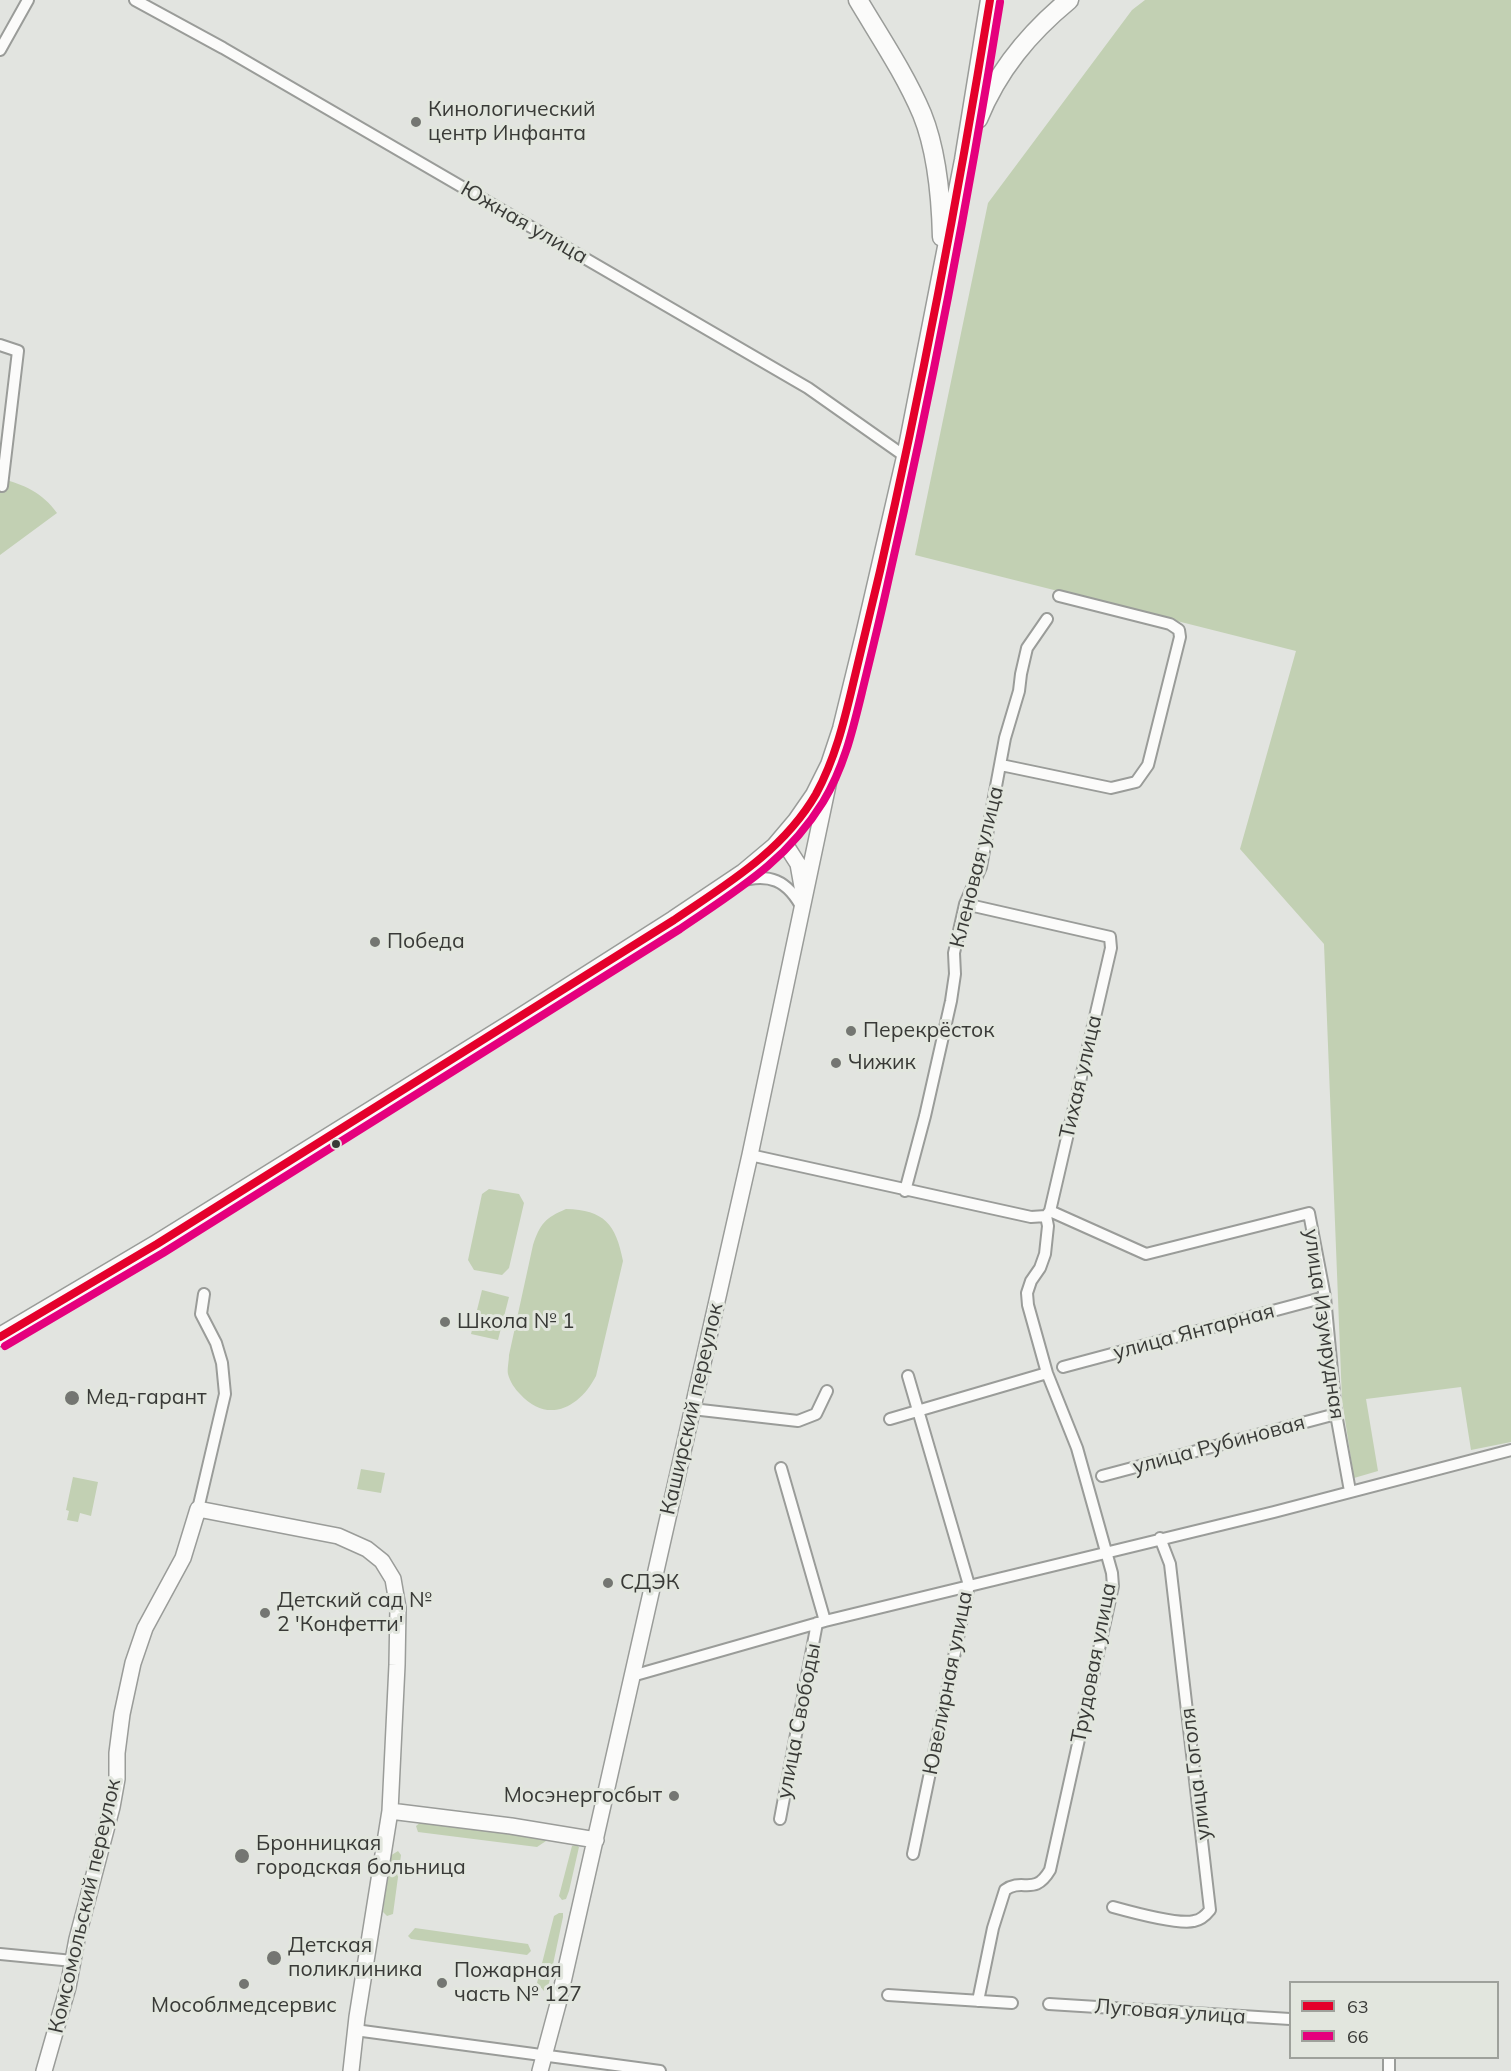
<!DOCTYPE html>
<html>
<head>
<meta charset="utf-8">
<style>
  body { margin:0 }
  #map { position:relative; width:1511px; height:2071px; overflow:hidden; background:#e2e4e0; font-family:Mulish,sans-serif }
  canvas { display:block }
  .legend { position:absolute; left:1289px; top:1981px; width:210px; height:78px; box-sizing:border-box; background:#e2e6de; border:2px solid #9ea19b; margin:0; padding:8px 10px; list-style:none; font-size:18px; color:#393a37 }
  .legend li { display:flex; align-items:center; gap:12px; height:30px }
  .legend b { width:30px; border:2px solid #9ea19b }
</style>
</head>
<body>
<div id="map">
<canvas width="1511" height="2071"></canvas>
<ul class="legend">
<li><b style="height:8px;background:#e4002b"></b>63</li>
<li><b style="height:8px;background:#e5007d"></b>66</li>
</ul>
</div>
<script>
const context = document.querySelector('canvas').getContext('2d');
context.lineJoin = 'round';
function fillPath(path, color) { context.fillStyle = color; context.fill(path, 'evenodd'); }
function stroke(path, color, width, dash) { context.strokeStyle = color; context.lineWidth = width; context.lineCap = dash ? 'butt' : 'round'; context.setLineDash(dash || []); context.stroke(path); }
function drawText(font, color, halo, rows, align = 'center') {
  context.font = font + ' Mulish,sans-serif'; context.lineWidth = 6; context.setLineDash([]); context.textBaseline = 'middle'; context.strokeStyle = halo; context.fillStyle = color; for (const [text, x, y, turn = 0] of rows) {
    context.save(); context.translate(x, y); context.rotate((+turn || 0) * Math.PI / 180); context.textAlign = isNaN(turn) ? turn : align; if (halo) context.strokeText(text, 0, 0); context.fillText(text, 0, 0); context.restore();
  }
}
fillPath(new Path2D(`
  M1145,0H1511V1442L1471,1450L1461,1387L1366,1399L1378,1471L1354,1478L1342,1400L1324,944L1240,849L1296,651L915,555L988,203L1132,10Z
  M0,478C24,485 42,492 57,513L0,555Z
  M489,1189L519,1194L524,1203L509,1268L502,1275L474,1270L468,1260L482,1194Z
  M566,1209C604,1210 616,1224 623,1261L596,1376C580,1407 548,1425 520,1394C515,1389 510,1382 508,1374C507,1369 509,1361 509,1355L533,1245C540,1224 545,1218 566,1209Z
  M482,1290L509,1297L498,1340L471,1334Z
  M361,1469L385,1473L381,1493L357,1489Z
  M73,1477L98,1482L91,1516L80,1513L78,1522L67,1520L69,1511L66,1510Z
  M421,1822L543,1838L546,1841L537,1847L418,1832L416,1826Z
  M576,1845L579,1847L569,1891L566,1899L562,1900L559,1896L572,1846Z
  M398,1851L401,1855L393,1914L387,1916L383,1912L390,1856Z
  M559,1913H563V1917L548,1988L544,1991L537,1983L554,1916Z
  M415,1928L528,1944L531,1951L527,1955L411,1939L408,1936Z`), '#c2d0b3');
const street = new Path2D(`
  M135,0L223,48L808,388L906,457
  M0,50L28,0
  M0,345L18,351L2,486
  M1001,765L1111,788L1136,782L1148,765L1180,637L1179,630L1170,624L1059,596
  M737,882C769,872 788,880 803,910
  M965,904L1110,937L1111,948L1050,1211L1046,1216
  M750,1155L1031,1217L1046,1216
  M905,1191L925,1116L951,1001L955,974L954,953L965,904L981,867L1005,738L1019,691L1021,674L1027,648L1047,619
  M1050,1211L1146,1254L1309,1213L1325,1297L1336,1414L1350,1491
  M1063,1367L1325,1297
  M908,1376L969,1585L913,1854
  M692,1409L798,1421L816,1414L827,1391
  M890,1419L1047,1373
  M781,1468L825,1621
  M1102,1476L1336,1414
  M198,1509L225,1394L222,1363L216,1343L201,1314L204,1294
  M632,1676L825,1621L1274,1512L1511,1450
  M780,1819L817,1623
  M1113,1907C1131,1912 1178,1925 1194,1921C1201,1920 1206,1915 1210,1910L1170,1564L1160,1538
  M0,1954L73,1961
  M888,1995L1012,2003
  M978,2001L993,1928L1005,1890C1023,1877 1034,1897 1050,1870L1113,1586L1112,1573L1077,1448L1047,1373L1028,1305L1027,1293L1031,1281L1040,1268L1045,1254L1048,1226L1046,1216
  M1049,2004L1290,2019
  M355,2030L660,2071
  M1389,2058V2071`);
const secondary = new Path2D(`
  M782,839L798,864L803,892
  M390,1811L511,1826L596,1840
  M44,2071L68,1987L77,1939L112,1807L117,1779V1753L122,1714L133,1663L145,1628L183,1558L198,1509L338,1536L367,1549L382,1561L393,1579L398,1608L397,1665L390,1811L357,2017L351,2071
  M540,2071L558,2004L750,1155L831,771`);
const highway = new Path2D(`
  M858,0C880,37 905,74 922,114C937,151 941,196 942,237
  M978,119C998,70 1029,33 1069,0
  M0,1337L157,1244L514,1022L674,920L744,873L775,847L797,821L815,795L830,765L842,729L865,635L906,457L964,160L990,0`);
stroke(street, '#9a9c99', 14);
stroke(secondary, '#9a9c99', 18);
stroke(highway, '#9a9c99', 21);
stroke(street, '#fbfbfa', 10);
stroke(secondary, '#fbfbfa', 15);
stroke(highway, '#fbfbfa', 18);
stroke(new Path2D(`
  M0,1337L157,1244L674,920C727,884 783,851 816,794C835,759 844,722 853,684C862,646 871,608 880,571C923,382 959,191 990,0`), '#e4002b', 8);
stroke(new Path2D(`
  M5,1346L163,1253L680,929C737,890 786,862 823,802C844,768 853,729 862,692C871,655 880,619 888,582C932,390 969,196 1000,2`), '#e5007d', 8);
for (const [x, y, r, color] of [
  [416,122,6,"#747672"],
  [375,942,6,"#747672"],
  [851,1031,6,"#747672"],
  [836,1063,6,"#747672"],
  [336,1144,5,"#393a37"],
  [445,1322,6,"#747672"],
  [72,1398,8,"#747672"],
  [608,1583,6,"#747672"],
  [265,1613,6,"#747672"],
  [674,1796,6,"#747672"],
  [242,1856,8,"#747672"],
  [274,1958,8,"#747672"],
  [442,1983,6,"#747672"],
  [244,1984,6,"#747672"]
]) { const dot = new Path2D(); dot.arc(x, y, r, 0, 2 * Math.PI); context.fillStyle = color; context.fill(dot); stroke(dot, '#e2e6de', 2); }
drawText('21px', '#393a37', '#e2e6de', [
  ["Кинологический",428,110],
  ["центр Инфанта",428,134],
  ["Победа",387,942],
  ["Перекрёсток",863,1031],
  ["Чижик",848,1063],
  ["Школа № 1",457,1322],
  ["Мед-гарант",86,1398],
  ["СДЭК",620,1583],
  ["Детский сад №",277,1601],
  ["2 'Конфетти'",277,1625],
  ["Мосэнергосбыт",662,1796,"right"],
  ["Бронницкая",256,1844],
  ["городская больница",256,1868],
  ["Детская",288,1946],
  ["поликлиника",288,1970],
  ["Пожарная",454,1971],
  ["часть № 127",454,1995],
  ["Мособлмедсервис",244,2006,"center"]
], 'left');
drawText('21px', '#393a37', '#e2e6de', [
  ["Южная улица",524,223,30],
  ["Кленовая улица",977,867,-76],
  ["Тихая улица",1081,1077,-77],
  ["улица Изумрудная",1324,1324,82],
  ["улица Янтарная",1194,1332,-15],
  ["Каширский переулок",692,1409,-77],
  ["улица Рубиновая",1219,1445,-15],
  ["Трудовая улица",1094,1663,-79],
  ["Ювелирная улица",948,1683,-79],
  ["улица Свободы",799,1721,-79],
  ["улица Гоголя",1196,1774,-97],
  ["Комсомольский переулок",85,1906,-77],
  ["Луговая улица",1170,2012,4]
]);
</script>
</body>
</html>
